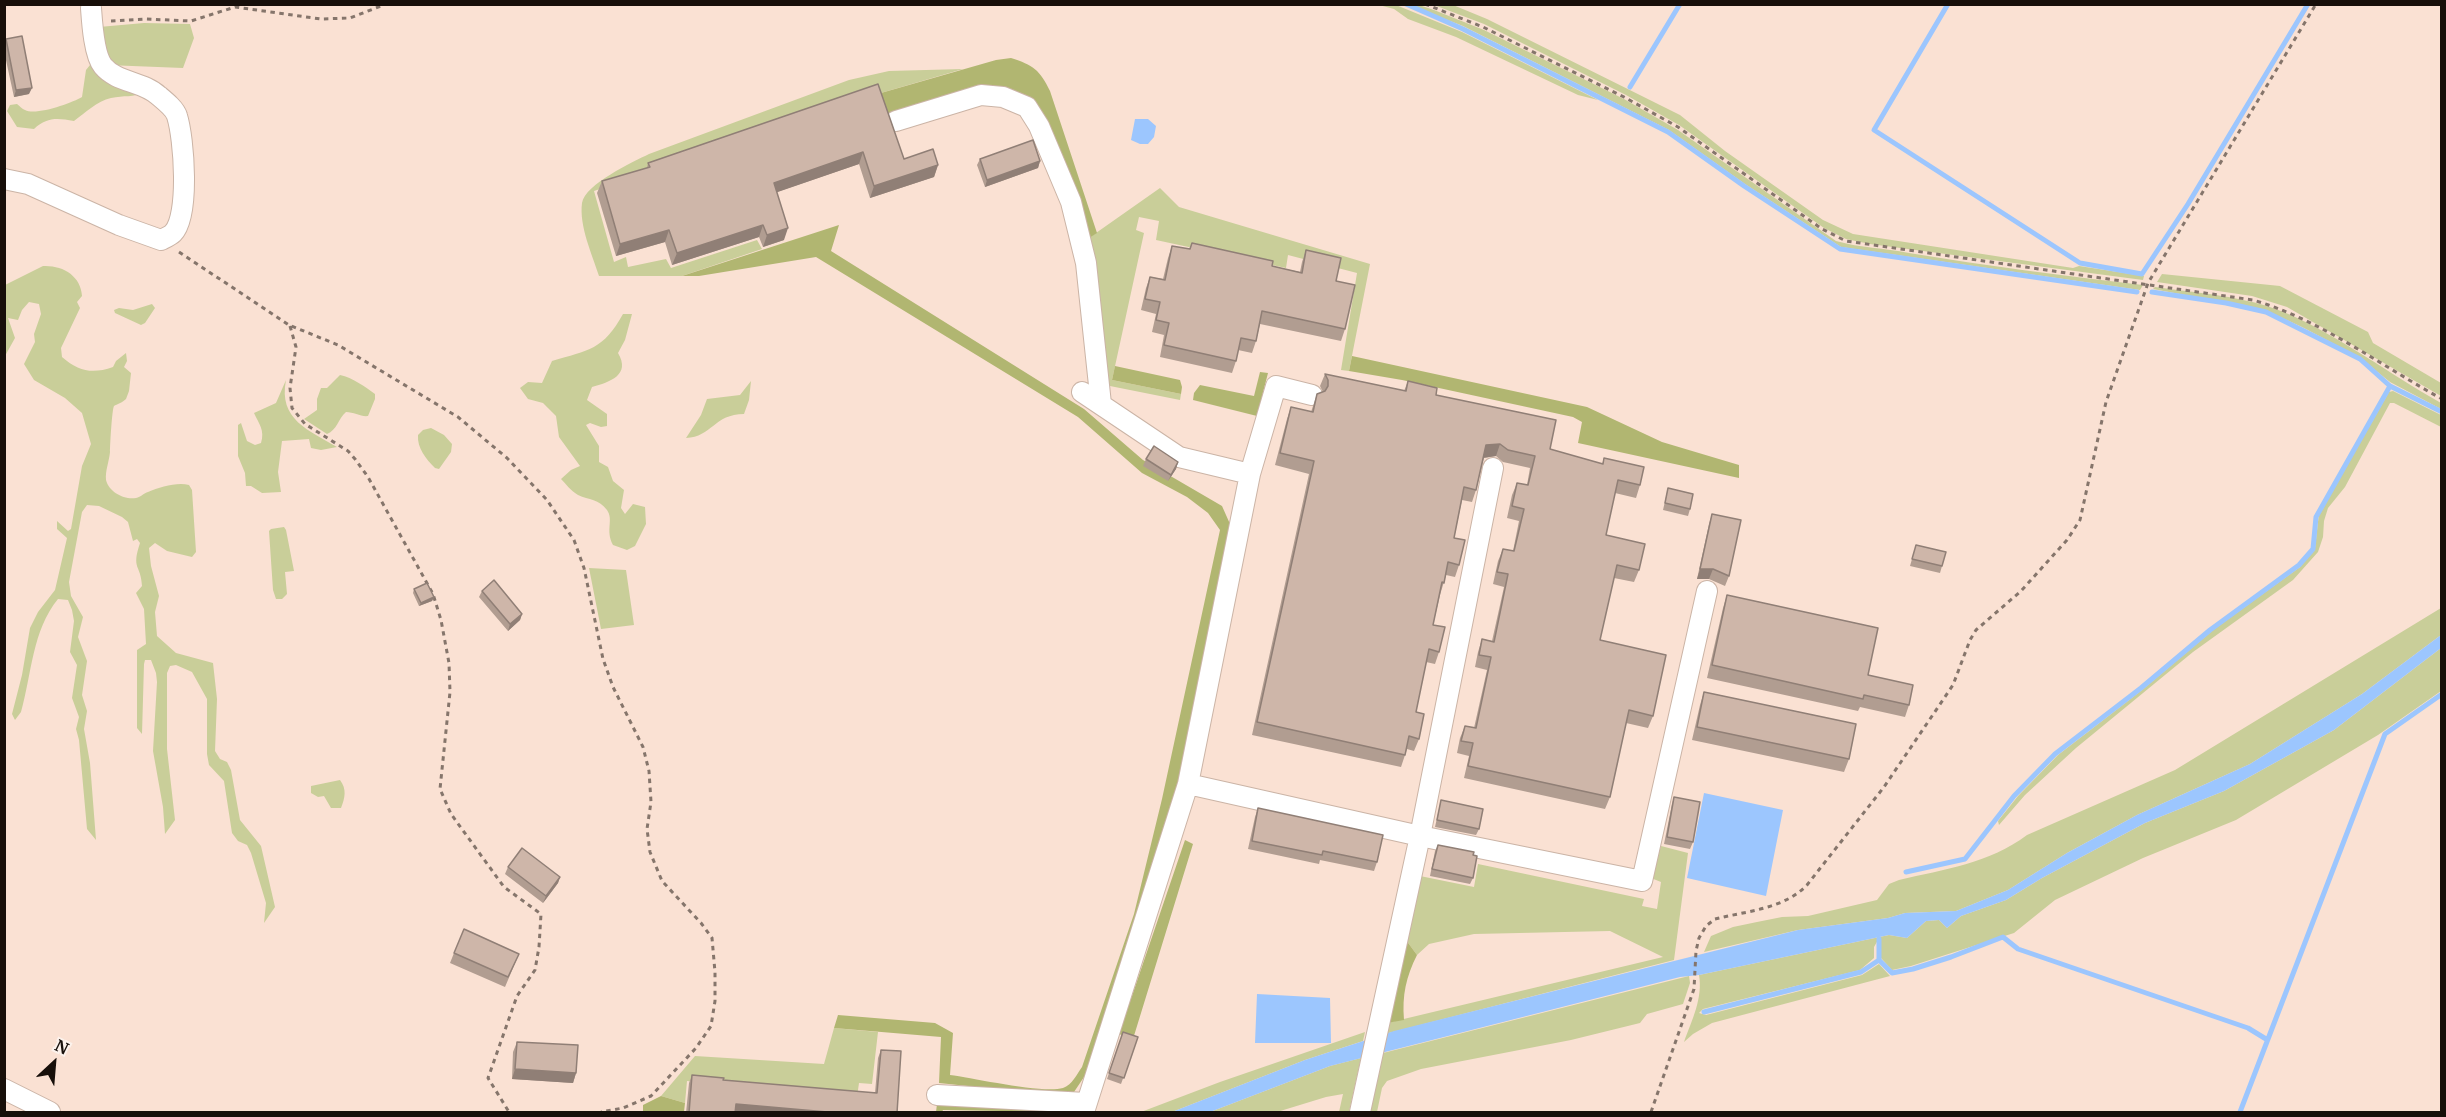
<!DOCTYPE html>
<html>
<head>
<meta charset="utf-8">
<style>
  body { margin:0 }
  #map { position:relative; width:2446px; height:1117px; overflow:hidden; background:#fae1d3; font-family:Merriweather,serif }
  canvas { display:block }
  .frame { position:absolute; inset:0; border:6px solid #170f0a; pointer-events:none }
  .north { position:absolute; left:24px; top:1033px; width:60px; height:60px; -webkit-text-stroke:4px #fcf2ec; paint-order:stroke; rotate:26deg; font-size:16px; font-weight:700; line-height:24px; text-align:center; color:#170f0a }
  .north::after { content:''; display:block; margin:auto; width:21px; height:27px; background:#170f0a; clip-path:polygon(50% 0,100% 100%,50% 72%,0 100%) }
</style>
</head>
<body>
<div id="map">
<canvas width="2446" height="1117"></canvas>
<div class="frame"></div>
<div class="north">N</div>
</div>
<script>
const context = document.querySelector('canvas').getContext('2d');
context.lineJoin = 'round';
function fillPath(path, color) { context.fillStyle = color; context.fill(path, 'evenodd'); }
function stroke(path, color, width, dash) { context.strokeStyle = color; context.lineWidth = width; context.lineCap = dash ? 'butt' : 'round'; context.setLineDash(dash || []); context.stroke(path); }
fillPath(new Path2D(`
  M1379,5H1396L1462,32L1598,100L1578,95L1456,37L1408,19L1394,9Z
  M1409,5H1419L1434,10L1484,30L1624,99L1678,130L1836,241C1861,248 1884,248 1909,253C1987,266 2065,276 2143,285L2140,290L1841,247L1745,184L1669,130L1463,26Z
  M1434,5H1453L1487,19L1680,115L1725,151L1823,220L1853,234L2073,268L2079,266L2144,276L2143,280L1870,244L1846,239L1824,228L1679,125L1626,95L1484,24Z
  M144,23L190,24L194,38L183,68L107,65L99,27Z
  M94,60L145,92C133,98 124,95 111,98C97,101 85,113 74,121C57,118 47,117 34,129L17,127L7,111L10,105L17,104C20,106 22,109 25,110C36,116 72,103 82,97L86,70Z
  M963,69L874,95L594,191L614,262L626,257L628,267L666,259L671,268L757,240L762,249L682,276H599C592,254 579,226 582,203C585,184 633,162 649,154L849,80L889,71Z
  M1160,188L1179,207L1370,264L1349,371L1341,370L1357,273L1288,255L1286,268L1156,240L1159,221L1139,217L1136,230L1144,233L1112,380L1181,394L1180,400L1105,385L1086,240Z
  M43,266C63,265 81,276 82,296L77,302L80,308L61,348L62,357C79,372 93,374 113,367L116,361L126,353L127,361L124,367L131,373L129,391L126,399C122,403 117,404 114,406C112,409 110,446 110,452C109,462 105,471 106,480C109,492 124,500 136,498C141,497 144,493 148,492C160,487 177,482 189,485L192,490L196,552L192,557L167,551L155,543L149,548L151,566L159,596L155,612L157,636L176,653L213,663L217,699L215,751L220,759L227,762L231,770L240,820L261,846L275,907L264,923L266,903L251,853L247,845L238,841L232,833L224,781L209,765L207,754V699L192,672L176,665L170,666L167,673V749L175,820L165,834L163,807L153,751L157,682L156,673L151,660H145L144,664L142,734L137,728V650L146,644L144,609L136,593L142,586C141,564 131,570 140,543L137,539L133,541L128,522L122,517L99,506L87,505L82,512L69,582L71,596L83,617L78,637L87,661L82,695L87,711L84,729L90,763L96,840L87,829L79,740L76,729L79,717L72,698L77,665L70,652L74,621L72,610L68,600L58,599C32,631 32,673 21,712L15,720L12,714L22,675L30,628L38,612L55,590L67,538L57,529V521L68,531L71,529L82,466L91,444L82,413L65,398L34,380L24,364L35,342L34,334L41,314L39,304L29,302L22,310L18,320L8,318L15,338L5,356V285Z
  M2162,274L2280,286L2368,332L2373,343L2441,383V396L2287,307L2252,296L2157,282Z
  M2155,287C2198,293 2246,296 2286,313C2338,335 2391,375 2441,403V409L2390,382L2359,357L2302,327L2265,310L2153,289Z
  M152,304L155,308L145,323L141,325L115,313L114,310L119,308L133,310Z
  M623,314H632L625,340L618,353C631,375 610,382 592,387L587,400L607,414V426L601,427L590,423L586,425L599,446V462L608,467L613,481L624,490L621,508L625,514L633,504L645,507L646,524L635,546L627,550L613,545C605,530 614,520 607,510C599,499 589,500 578,495C571,491 566,484 561,479L571,470L580,466L559,437L556,416L543,403L528,399L520,388L528,382L542,383L552,361C589,350 603,350 623,314Z
  M340,375C353,378 364,386 375,394V399L368,416C361,417 354,412 346,412C338,419 337,430 327,434L304,419L317,410V399L321,388H327Z
  M286,380C278,420 309,430 337,447L321,450L311,448L309,439L282,441L278,472L281,492L262,493L251,486H246L245,473L238,456V425L241,423L247,441L255,445L261,443C265,430 259,424 254,413L276,403Z
  M751,381L749,400L744,414C714,414 712,437 686,438L701,415L707,399L740,395Z
  M2393,391L2441,415V427L2394,403H2390L2345,487L2328,508L2324,521L2323,537L2318,552L2293,580L2193,652L2076,748L2025,795L1999,825L1998,821L2018,796L2058,755L2142,690L2214,629L2300,567L2315,548L2319,513L2389,392Z
  M431,428L444,435L452,444L451,452L439,469L435,468C426,459 417,448 418,435L423,430Z
  M284,527L286,530L294,571L285,572L287,594L282,599H276L273,590L269,531L271,529Z
  M589,568L626,570L634,625L601,629Z
  M2441,608V635L2362,694L2250,764L2137,815L2067,853L2008,890L1956,911L1905,913L1888,918L1798,930L1704,952L1711,936L1733,927L1757,922L1782,917L1808,916L1877,900L1889,884L1899,880C1945,869 1988,864 2027,835L2175,770Z
  M2441,648V691L2378,735L2236,820L2143,858L2055,900L2014,933L1911,966L1892,970L1881,958L1878,940L1874,947V958L1860,970L1703,1009L1699,1013L1706,1015L1862,975L1879,964L1890,976L1712,1023L1693,1034L1684,1042C1692,1020 1703,998 1699,975L1889,935L1907,938L1926,921L1939,920L1947,928L1961,916L2006,900L2042,878L2145,823L2224,791L2334,730Z
  M340,780C347,789 345,798 341,808H331L324,796L318,797L311,793V786Z
  M1661,846L1688,853L1674,960L1385,1034L1387,1023L1663,957L1610,931L1474,934L1429,944L1417,955L1406,940L1420,876L1474,887L1478,864L1644,899L1642,906L1657,909L1661,882L1651,878Z
  M1689,976L1690,983L1683,1004L1647,1014L1640,1023L1571,1040L1421,1069L1387,1081L1382,1088L1377,1112H1367L1379,1054Z
  M834,1028L878,1032L872,1084L859,1083L857,1097L687,1081L685,1103L661,1096L695,1056L824,1064Z
  M1365,1032L1363,1041L1305,1060L1172,1112H1141L1220,1082Z
  M1361,1058L1349,1112H1339L1343,1094L1326,1097L1277,1112H1210L1330,1066Z`), '#c9ce99');
fillPath(new Path2D(`
  M1011,58C1033,65 1040,70 1050,91L1097,233L1086,240L1074,199L1009,91L996,86L982,89L884,121L874,95L996,60Z
  M839,225L831,251L1084,409L1143,460L1222,506L1230,524L1180,786L1088,1071L1074,1092L1064,1096L939,1083L941,1037L834,1028L838,1015L935,1023L953,1033L950,1075C974,1078 1043,1094 1063,1088C1072,1085 1077,1074 1082,1067L1134,914L1162,799L1220,530L1208,513L1187,497L1142,473L1078,417L816,257L699,276H682Z
  M1352,356L1587,407L1662,442L1739,465V478L1578,443L1582,422L1573,417L1402,380L1349,371Z
  M1115,366L1180,380L1182,387L1181,394L1112,380Z
  M1260,372L1268,373L1257,416L1193,400L1194,393L1200,385L1254,396Z
  M1185,840L1193,844L1133,1039L1119,1034Z
  M1406,940L1417,955C1406,977 1402,995 1404,1020L1387,1023Z
  M661,1096L685,1103L684,1112H643V1105Z
  M937,1104L1061,1112L943,1110L942,1112H936Z`), '#b1b671');
fillPath(new Path2D(`
  M1135,119H1148L1156,126L1154,137L1148,144H1140L1131,140Z
  M2441,635V648L2334,730L2224,791L2145,823L2042,878L2006,900L1961,916L1947,928L1939,920L1926,921L1907,938L1889,935L1699,975L1680,977L1330,1066L1210,1112H1172L1305,1060L1394,1031L1798,930L1888,918L1905,913L1956,911L2008,890L2067,853L2137,815L2250,764L2362,694Z
  M1704,793L1783,810L1766,896L1687,878Z
  M1257,994L1330,998L1331,1043H1255Z`), '#9cc6fe');
stroke(new Path2D(`
  M1406,4L1463,29L1668,132L1744,186L1840,249L2137,292
  M1948,4L1874,130L2080,263L2142,274L2188,204L2308,4
  M1630,87L1680,4
  M2152,292L2226,303L2266,312L2360,359L2390,386L2442,412
  M1906,872L1965,859L2014,796L2055,754L2141,688L2210,630L2299,565L2313,549L2316,517L2390,386
  M1879,960L1892,973L1913,969L1951,957L2003,937L2018,949L2248,1028L2266,1039
  M1704,1012L1861,972L1879,960V939
  M2240,1112L2385,734L2442,694`), '#9cc6fe', 5);
const minor = new Path2D(`
  M896,121L981,95L1003,97L1027,107L1039,126L1071,202L1086,263L1101,404
  M4,179L28,184L119,225L161,240C165,238 170,236 173,233C190,216 184,138 177,116C175,109 165,101 159,96C143,81 117,83 103,66C94,55 92,22 91,8
  M1082,392L1179,457L1250,474
  M1188,784L1420,836L1642,881L1707,591
  M4,1089L50,1112
  M937,1095L1086,1103
  M1084,1112L1188,784L1250,474L1276,386L1312,395
  M1360,1112L1420,836L1493,468`);
stroke(minor, '#cbb4a6', 22);
stroke(new Path2D(`
  M1425,4L1483,27L1624,97L1678,127L1822,229L1846,241L2253,300C2321,320 2380,365 2442,399
  M111,21L145,19L191,21L235,7L321,19L350,18L386,4
  M179,252L289,325L338,345L458,417L507,458L547,500L574,540L584,568L603,659L613,687L643,747L649,771L651,802L647,829L650,852L662,881L701,923L712,938L715,972V1001L711,1026L696,1048L651,1096L623,1108L601,1112
  M290,326L296,347L290,388L292,408L305,424L348,451L355,459L368,477L433,594L441,620L449,663L450,692L440,789L451,814L504,887L541,914L539,947L535,970L517,996L488,1078L509,1112
  M1651,1112L1694,989L1696,951L1699,938L1706,926L1715,919C1747,911 1784,909 1807,885L1884,787L1953,685L1970,640L1976,630L2021,591L2067,540L2080,520L2106,402L2148,283L2316,4`), '#85756b', 3, [4.5, 4.5]);
stroke(minor, '#fff', 20);
fillPath(new Path2D(`
  M6,39L29,94L14,97L4,51V44Z
  M878,84L904,159L938,165L934,177L870,198L859,164L777,192L784,240L763,247L759,237L672,265L665,242L616,256L597,193L602,181L647,168L648,163Z
  M980,159L1040,161L1038,168L985,187L977,165Z
  M1192,243L1272,266L1300,272L1302,262L1306,250L1336,281L1345,329L1341,341L1260,324L1256,341L1252,353L1238,350L1236,361L1232,373L1160,357L1164,335L1152,332L1156,314L1141,310L1146,288L1150,277L1163,279L1168,258L1172,246L1190,249Z
  M1325,374L1404,391L1408,381L1550,449L1602,464L1604,458L1640,485L1636,498L1615,493L1606,535L1639,570L1634,582L1614,578L1600,640L1653,716L1648,728L1626,723L1610,797L1605,809L1464,778L1469,756L1457,753L1460,738L1465,726L1474,728L1487,670L1475,667L1478,652L1482,639L1492,641L1504,587L1493,584L1498,561L1503,549L1513,551L1519,521L1507,518L1512,495L1517,483L1527,485L1530,468L1503,462L1496,456L1484,458L1476,490L1472,502L1462,500L1454,538L1459,565L1455,577L1446,575L1440,595L1433,625L1439,652L1435,664L1426,662L1416,712L1419,739L1414,751L1407,749L1401,767L1252,735L1309,474L1275,465L1287,419L1291,407L1311,412L1317,394L1323,392L1320,386Z
  M1146,459L1178,462L1176,469L1168,481L1143,466Z
  M1668,488L1690,509L1688,516L1663,510Z
  M1712,514L1729,576L1725,586L1709,579H1697L1709,524Z
  M1916,545L1942,566L1940,573L1910,566Z
  M414,589L434,597L432,601L419,606L413,593Z
  M482,591L522,614L520,620L508,631L479,597Z
  M1727,595L1868,675L1909,705L1905,717L1860,707L1858,711L1707,678L1723,608Z
  M1704,692L1849,759L1844,772L1692,740L1700,705Z
  M1674,797L1693,842L1690,849L1664,844L1672,804Z
  M1441,800L1479,829L1476,835L1435,827Z
  M1258,808L1377,862L1374,871L1320,860L1319,864L1248,849L1255,817Z
  M1438,845L1473,878L1470,884L1430,876L1435,851Z
  M508,867L560,877L558,883L543,903L505,874Z
  M454,953L519,954L505,987L450,963Z
  M1123,1032L1138,1037L1121,1084L1107,1079Z
  M517,1042L576,1073L573,1083L512,1079L513,1052Z
  M881,1050L897,1113H686L689,1083L692,1075L723,1080L875,1093L878,1058Z`), '#b19d91');
fillPath(new Path2D(`
  M32,88L29,94L14,97L16,90Z
  M863,152L859,164L769,195L774,183Z
  M1040,161L1038,168L985,187L987,180Z
  M938,165L934,177L870,198L874,186Z
  M763,225L759,237L672,265L677,253Z
  M788,228L784,240L763,247L767,235Z
  M669,230L665,242L616,256L620,244Z
  M1500,444L1496,456L1482,458L1486,445Z
  M1178,462L1176,469L1168,481L1171,475Z
  M1700,569H1713L1709,579H1697Z
  M434,597L432,601L419,606L421,603Z
  M522,614L520,620L508,631L510,624Z
  M560,877L558,883L543,903L546,896Z
  M515,1069L576,1073L573,1083L512,1079Z
  M736,1104L839,1113L733,1112Z`), '#907f76');
const building = new Path2D(`
  M22,36L32,88L16,90L6,39Z
  M878,84L904,159L933,149L938,165L874,186L863,152L774,183L788,228L767,235L763,225L677,253L669,230L620,244L602,181L650,167L648,163Z
  M1033,140L1040,161L987,180L980,159Z
  M1192,243L1273,261L1272,266L1302,273L1306,250L1341,258L1336,281L1355,285L1345,329L1262,311L1256,341L1241,338L1236,361L1164,345L1169,323L1156,320L1160,302L1145,299L1150,277L1165,280L1172,246L1190,249Z
  M1325,374L1406,391L1408,381L1437,388L1436,395L1556,420L1550,449L1603,464L1604,458L1644,467L1640,485L1618,480L1606,535L1645,544L1639,570L1617,565L1600,640L1666,655L1653,716L1629,710L1610,797L1468,766L1473,743L1461,741L1465,726L1476,728L1491,657L1479,655L1482,639L1494,642L1508,574L1497,572L1503,549L1514,551L1524,509L1512,506L1517,483L1528,485L1535,456L1508,450L1500,444L1486,445L1476,490L1464,487L1454,538L1465,540L1459,565L1448,562L1444,583L1442,582L1433,625L1445,627L1439,652L1429,649L1416,712L1424,714L1419,739L1409,736L1405,755L1257,722L1314,461L1280,453L1291,407L1313,412L1317,394L1325,391L1328,386V380Z
  M1154,446L1178,462L1171,475L1146,459Z
  M1668,488L1693,494L1690,509L1665,503Z
  M1712,514L1741,520L1729,576L1713,569H1700Z
  M1916,545L1946,552L1942,566L1912,559Z
  M494,580L522,614L510,624L482,591Z
  M427,583L434,597L421,603L414,589Z
  M1727,595L1878,628L1868,675L1913,685L1909,705L1864,695L1863,699L1712,665Z
  M1704,692L1856,724L1849,759L1697,727Z
  M1674,797L1700,802L1693,842L1667,837Z
  M1441,800L1483,809L1479,829L1437,820Z
  M1258,808L1383,835L1377,862L1323,851L1322,855L1252,841Z
  M1438,845L1474,852L1473,855L1477,856L1473,878L1432,869Z
  M522,848L560,877L546,896L508,867Z
  M464,929L519,954L508,977L454,953Z
  M1123,1032L1138,1037L1124,1078L1109,1073Z
  M517,1042L578,1045L576,1073L515,1069Z
  M881,1050L901,1051L897,1113H839L736,1104L735,1113H689L692,1075L724,1078L723,1080L877,1093Z`);
fillPath(building, '#ceb6a9');
stroke(building, '#907f76', 1.5);
</script>
</body>
</html>
